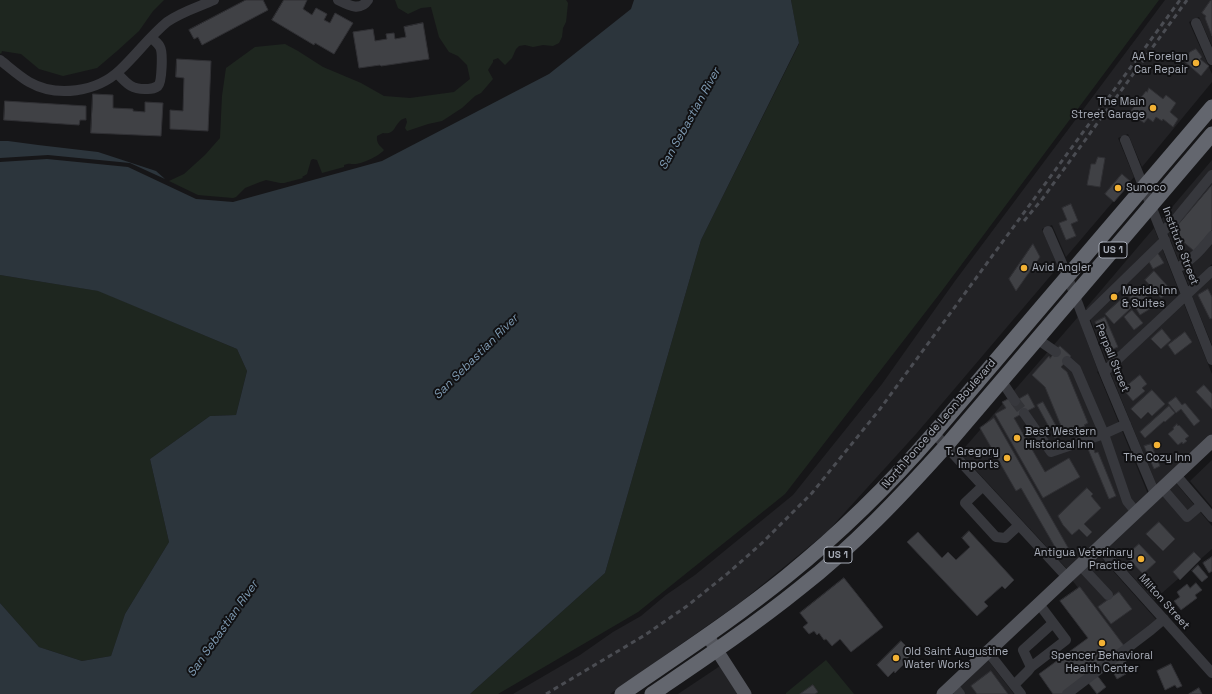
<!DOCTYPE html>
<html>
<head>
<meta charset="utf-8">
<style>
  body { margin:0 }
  canvas { display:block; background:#161618 }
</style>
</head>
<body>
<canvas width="1212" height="694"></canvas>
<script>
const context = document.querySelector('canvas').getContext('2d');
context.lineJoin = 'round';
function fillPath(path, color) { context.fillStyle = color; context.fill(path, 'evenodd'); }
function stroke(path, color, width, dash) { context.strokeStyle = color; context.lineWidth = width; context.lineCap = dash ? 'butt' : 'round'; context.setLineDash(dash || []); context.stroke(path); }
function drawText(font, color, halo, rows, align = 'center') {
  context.font = font + ' "Space Grotesk",sans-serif'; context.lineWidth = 4; context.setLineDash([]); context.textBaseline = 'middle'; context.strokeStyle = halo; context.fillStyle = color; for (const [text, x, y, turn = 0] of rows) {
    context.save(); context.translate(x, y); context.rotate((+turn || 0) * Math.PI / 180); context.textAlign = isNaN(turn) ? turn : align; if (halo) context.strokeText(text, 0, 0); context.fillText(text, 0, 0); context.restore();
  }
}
fillPath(new Path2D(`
  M1165,0H1212V46L1199,17L1189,22L1212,74V82L1142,167L1128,134L1118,138L1134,177L1066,257L1052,225L1042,229L1058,267L916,434L827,532L741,602L610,694H513L580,655L613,632L641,616L666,595L695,575L793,495L882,384L955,281Z
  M1212,160V264L1189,286L1162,219Z
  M1154,228L1180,294L1107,363L1086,308Z
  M1212,277V345L1192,296Z
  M1184,304L1212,374V434L1157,486L1110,372Z
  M1078,317L1098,371L1097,372L1099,375L1148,494L1068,570L960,453Z
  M1212,460V507L1190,481Z
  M1175,482L1212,526V549L1154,600L1106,547Z
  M1098,554L1161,625L1128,651L1072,580Z
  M987,659L1014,694H950Z
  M720,666L738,694H678Z`), '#222225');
fillPath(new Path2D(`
  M0,0H164L153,11L139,31L117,51L97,68L63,76L39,69L21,54L2,51L1,54L0,53Z
  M395,0H566L568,3L566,22L563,28L562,37L559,43L553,46L543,45L533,47L525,45L519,46L516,49L512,58L505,65L498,58L493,60V62L488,70L493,79L481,93L475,96L462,108L442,121L428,124L407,131L405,128L407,122L406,118C394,120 397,136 383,133L377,136C376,143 380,146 384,150C379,156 362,164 354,164C350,164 349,163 344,165V167L322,173L317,160L313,159L311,160L307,174L302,177L303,178L284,183H280L266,180L260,182L245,188L236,197L233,198L198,195L169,181L184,174L205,155L220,138L222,96L226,68L255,47L285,44L298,51L323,67L361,83L384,96L410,98L454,92L470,79L467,65L458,56L449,52L439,37L431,7L421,8L408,14L398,8Z
  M791,0H1159L941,292L785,494L638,612L498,694H470L605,573L701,240L799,44Z
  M0,275L99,291L237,349L247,371L236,415L210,416L150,459L169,542L125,614L111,656L82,661L39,647L0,603Z
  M826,660L854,694H786V693Z`), '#1e261f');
fillPath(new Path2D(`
  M634,0H791L799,43L701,240L605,573L470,694H0V603L39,647L82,661L111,656L125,614L169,542L150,459L210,416L236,415L247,371L237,349L98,291L0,275V162L47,159L128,167L196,199L233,202L382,161L549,74L631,9Z
  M0,141H8L38,145L98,152L156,171L165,179L130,163L48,155L0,158Z`), '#2c353c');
const building = new Path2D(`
  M246,0H263L268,10L202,45L198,37L194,39L189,30Z
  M284,0H307L303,9L312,15L316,8L327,14L324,20L330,23L335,13L353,23L334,54L315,43L314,45L272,20Z
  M1211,0H1212V36L1205,18L1206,16L1202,13Z
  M423,23L429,59L381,66L380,65L359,68L353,32L373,29L375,41L387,39L386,34L394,33L395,39L406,37L404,27Z
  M1196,49L1202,57L1200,59L1209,66L1201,76L1184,61L1190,52Z
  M177,59L211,61L208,131L170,129V110L183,111L184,78L176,77Z
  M1149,88L1163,99L1166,95L1176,103L1170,112L1178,119L1173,127L1163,119L1162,121L1156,117L1153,122L1148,118L1144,123L1130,112L1146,91L1147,92Z
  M93,94L113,95V108L133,109V111L145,112V102L163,103L161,136L91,133Z
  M5,101L86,106V120H80L79,125L4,120Z
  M1098,157L1105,158L1100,187L1087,185L1091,164H1095Z
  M1122,174L1131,182L1114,202L1105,194Z
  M1212,185V230L1194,251L1172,232Z
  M1071,204L1078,221L1071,224L1076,236L1066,240L1059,223L1067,220L1062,208Z
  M1033,244L1040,257L1016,291L1009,279Z
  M1157,252L1164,263L1153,269L1147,258Z
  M1154,271L1171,290L1161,298L1145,280Z
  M1143,289L1153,307L1140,315L1129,297Z
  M1208,289L1212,297V318L1210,319L1198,295Z
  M1124,297L1132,307L1114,324L1105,314Z
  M1132,310L1143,323L1134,330L1124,317Z
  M1105,317L1118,347L1108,351L1095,322Z
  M1162,329L1171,340L1161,349L1151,339Z
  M1185,332L1192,342L1175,355L1168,345Z
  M1060,346L1071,356L1061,367L1067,372L1088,423L1084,425L1085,426L1069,433L1068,431L1064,433L1045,387L1032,375L1049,356L1050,358Z
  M1140,375L1147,384L1142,388L1145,391L1133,401L1123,389Z
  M1204,385L1212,394V409L1196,392Z
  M1152,390L1165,404L1152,416L1148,412L1141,419L1131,409Z
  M1028,394L1035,407L1014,418L1045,472L1069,458L1080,477L1043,498L995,414L1006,408L1002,402L1010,398L1013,402Z
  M1176,397L1182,405L1185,403L1200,421L1194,426L1181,409L1176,413L1168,403Z
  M1043,402L1061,435L1055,438L1037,405Z
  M1169,406L1175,413L1165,422L1164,421L1145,438L1140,432Z
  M994,418L1070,551L1063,557L1055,547L1021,488L1016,491L980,428Z
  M1177,424L1178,426L1179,425L1189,436L1185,439L1187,441L1183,444L1182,442L1178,445L1168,434L1174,429L1173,428Z
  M1151,444L1160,466L1154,469L1144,446Z
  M1093,447L1095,453L1098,452L1116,496L1109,499L1088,449Z
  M1087,488L1093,494L1091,496L1101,508L1084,524L1092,532L1087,537L1079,529L1072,535L1063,525L1058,516Z
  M1159,522L1175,539L1163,551L1146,534Z
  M969,531L1014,580L1005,589L1002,586L984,602L988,606L977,616L907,542L918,532L942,558L948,552L956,560L970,547L962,538Z
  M1139,544L1156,562L1143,574L1126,556Z
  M1194,552L1201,559L1180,580L1173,572Z
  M1212,557V571L1209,573L1203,563Z
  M1198,565L1208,577L1202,582L1192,571Z
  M844,578L883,627L851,652L840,639L832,646L826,639L824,640L819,633L817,635L814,631L809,634L803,627L808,623L800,613Z
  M1196,583L1202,590L1195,595L1197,598L1181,610L1174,601L1180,597L1177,592L1187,584L1190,588Z
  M1080,587L1125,647L1062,694H1053L1039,674L1088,638L1060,601Z
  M1119,592L1132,609L1111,624L1098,607Z
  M901,641L913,653L908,658L909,659L895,673L894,671L888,677L877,665Z
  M1123,656L1131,671L1117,679L1109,665Z
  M1171,664L1182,686L1177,688L1175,685L1165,690L1157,671Z
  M991,671L1008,694H977L971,686Z
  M1096,674L1106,687L1097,694L1087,681Z
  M813,685L818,692L815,694H800Z
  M1199,688L1202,694H1189Z`);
fillPath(building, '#404145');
stroke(building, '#303034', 1);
stroke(new Path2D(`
  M1015,401L1024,413`), '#333438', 10, [10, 5]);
stroke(new Path2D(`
  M338,0C348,5 360,12 368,0
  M1196,23L1212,60
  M0,60C9,67 19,76 29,82C57,98 97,92 120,70C136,55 150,36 167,22C181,12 198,7 214,0
  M117,73C127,84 132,90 148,89C151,89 155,88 158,86C162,82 163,52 160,47C158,43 154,40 151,38
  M1125,140L1212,360
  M1048,231L1067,275L1104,372L1155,494
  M1162,232L1175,220L1212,175
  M1176,269C1193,259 1200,251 1212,236
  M1084,319L1165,240
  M1037,339L1056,352
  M1104,372L1212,271
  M1001,380L1015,401
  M1024,413L1051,452L1104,434L1076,369L1067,361
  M1126,424L1104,434L1127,501L1136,512
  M934,433L1067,577
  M1176,475L1212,517
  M983,486L965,503L996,537L1005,538L1019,525
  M1162,488L1187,517L1201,505
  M1099,547L1212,673
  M1080,565L1108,595
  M1039,604L1066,640L1031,667L1023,650L1053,623
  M988,652L1021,694
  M953,685L960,694
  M1014,685L1028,671L1031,667
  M1067,694L1151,630L1164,619`), '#37383d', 10);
stroke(new Path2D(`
  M707,635L745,694
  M943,694L1212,441`), '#53555c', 13);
stroke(new Path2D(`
  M622,694C677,656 734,619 787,576C840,533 889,485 934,433L1212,107
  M652,694C702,660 753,626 800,588C854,546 901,496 946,446L1212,134`), '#63666e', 15);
stroke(new Path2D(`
  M1024,221L1043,198L1187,0
  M546,694L645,635L687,606L727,574L762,543L812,493L880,409L1180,0`), '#4a4c52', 3, [5, 4]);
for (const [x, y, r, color] of [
  [1196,63,4,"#f2b134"],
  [1153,108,4,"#f2b134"],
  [1118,188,4,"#f2b134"],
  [1024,268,4,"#f2b134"],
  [1114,297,4,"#f2b134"],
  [1017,438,4,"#f2b134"],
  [1157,445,4,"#f2b134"],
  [1007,458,4,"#f2b134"],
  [1141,559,4,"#f2b134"],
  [1102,643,4,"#f2b134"],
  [896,658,4,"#f2b134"]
]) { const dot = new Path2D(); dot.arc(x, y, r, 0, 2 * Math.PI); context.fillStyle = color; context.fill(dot); stroke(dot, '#111113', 1.5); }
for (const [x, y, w] of [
  [1113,250,28],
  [838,555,28]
]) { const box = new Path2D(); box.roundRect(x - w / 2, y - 8, w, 16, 3); context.fillStyle = '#111113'; context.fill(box); stroke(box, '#a8adb8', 1); }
drawText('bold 10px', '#a8adb8', null, [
  ["US 1",1113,250],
  ["US 1",838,555]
]);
drawText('11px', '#a8adb8', '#111113', [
  ["AA Foreign",1188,57,"right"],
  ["Car Repair",1188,70,"right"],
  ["The Main",1145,102,"right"],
  ["Street Garage",1145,115,"right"],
  ["Sunoco",1126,188],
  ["Avid Angler",1032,268],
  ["Merida Inn",1122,291],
  ["& Suites",1122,304],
  ["Best Western",1025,432],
  ["Historical Inn",1025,445],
  ["T. Gregory",999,452,"right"],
  ["Imports",999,465,"right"],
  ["The Cozy Inn",1157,458,"center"],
  ["Antigua Veterinary",1133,553,"right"],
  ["Practice",1133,566,"right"],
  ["Old Saint Augustine",904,652],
  ["Water Works",904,665],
  ["Spencer Behavioral",1102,656,"center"],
  ["Health Center",1102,669,"center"]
], 'left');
drawText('11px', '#a8adb8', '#111113', [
  ["Institute Street",1180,246,69],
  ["Perpall Street",1112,358,68],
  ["North Ponce de Leon Boulevard",939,424,-49],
  ["Milton Street",1164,602,48]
]);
drawText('italic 12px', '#7f9bb3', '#111113', [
  ["San Sebastian River",690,119,-61],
  ["San Sebastian River",476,357,-45],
  ["San Sebastian River",223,629,-55]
]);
</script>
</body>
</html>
